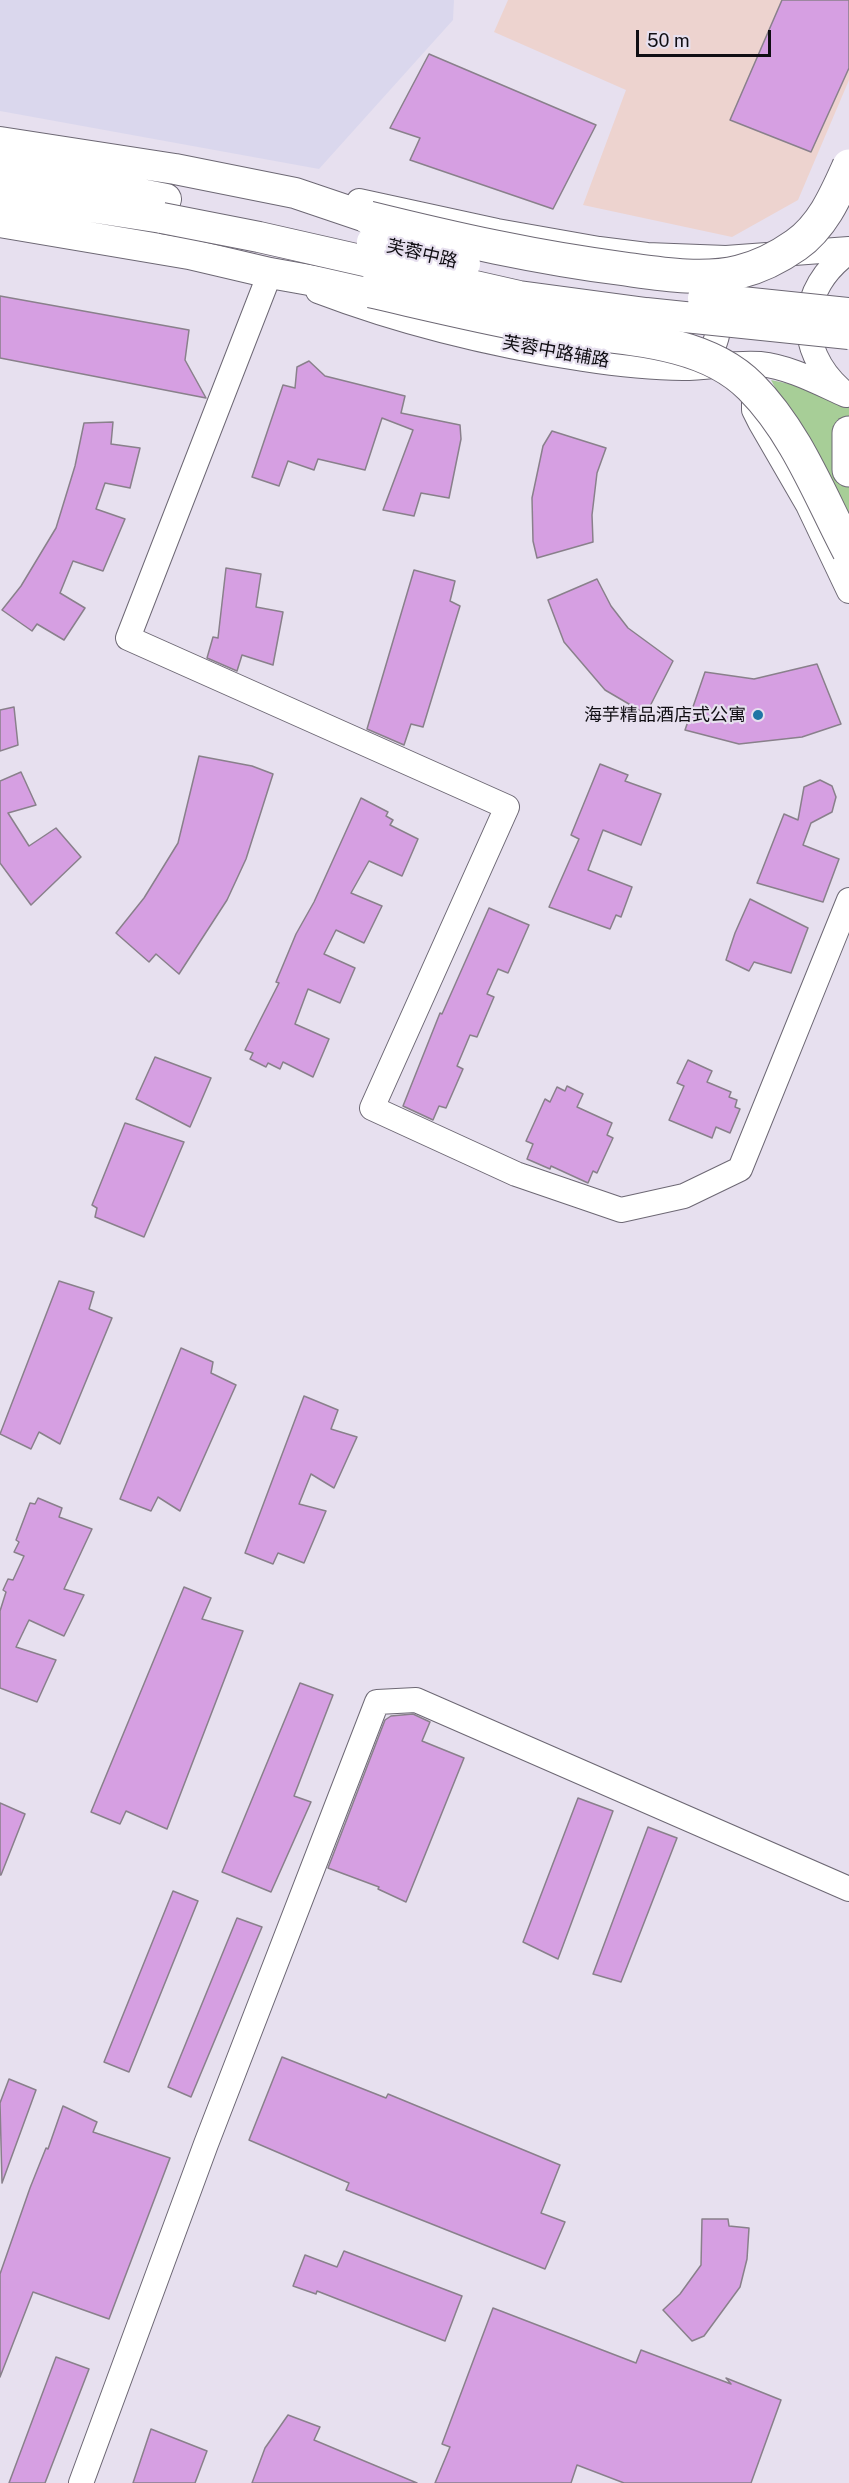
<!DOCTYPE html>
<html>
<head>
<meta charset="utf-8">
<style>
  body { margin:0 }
  #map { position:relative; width:849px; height:2483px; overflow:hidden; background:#e7e0ef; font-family:"Public Sans",sans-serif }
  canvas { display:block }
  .scale { position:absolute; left:636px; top:30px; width:135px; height:27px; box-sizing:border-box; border:3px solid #100e13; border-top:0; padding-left:8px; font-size:18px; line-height:21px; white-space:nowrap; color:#100e13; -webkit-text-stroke:4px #e7e0ef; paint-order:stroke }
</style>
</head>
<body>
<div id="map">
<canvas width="849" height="2483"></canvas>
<div class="scale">50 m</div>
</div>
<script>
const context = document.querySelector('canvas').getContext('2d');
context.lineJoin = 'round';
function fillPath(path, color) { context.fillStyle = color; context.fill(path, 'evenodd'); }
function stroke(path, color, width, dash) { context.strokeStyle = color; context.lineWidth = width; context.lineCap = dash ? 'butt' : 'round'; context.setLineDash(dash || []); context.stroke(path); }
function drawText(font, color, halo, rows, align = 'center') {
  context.font = font + ' "Public Sans","Noto Sans SC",sans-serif'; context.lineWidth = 4.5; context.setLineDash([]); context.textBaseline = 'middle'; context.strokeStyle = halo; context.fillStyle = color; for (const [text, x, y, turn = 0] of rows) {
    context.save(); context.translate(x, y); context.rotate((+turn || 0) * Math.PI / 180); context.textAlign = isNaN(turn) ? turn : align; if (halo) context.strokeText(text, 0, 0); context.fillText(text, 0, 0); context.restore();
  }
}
fillPath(new Path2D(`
  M508,0H849V80L798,200L732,237L583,205L626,90L494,32Z`), '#edd3cf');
fillPath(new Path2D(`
  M0,0H454L453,20L319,169L0,111Z`), '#dad7ed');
fillPath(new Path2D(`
  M771,380L828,392L849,405V529Z`), '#a7ce97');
const building = new Path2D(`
  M782,0H849V68L811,152L730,120Z
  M429,54L596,125L553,209L410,160L420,138L390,128Z
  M0,296L189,330L185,360L206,398L0,358Z
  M309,361L325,376L405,396L401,413L460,425L461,439L449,498L421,493L414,516L383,510L413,430L382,418L365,470L318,459L314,470L288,461L279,486L252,477L283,385L295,388L297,367Z
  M113,422L111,444L140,448L130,488L105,483L96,509L125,519L103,571L73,561L60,593L85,608L64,640L37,624L32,631L2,610L21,586L56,528L75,466L84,423Z
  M552,431L606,448L597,473L592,515L593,542L537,558L533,541L532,498L543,446Z
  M226,568L261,574L256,607L283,612L273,665L242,655L237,671L207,658L213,637L218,638Z
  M414,570L455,581L450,601L460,606L423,727L411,724L404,745L367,729Z
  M597,579L611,606L628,628L673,661L646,714L605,690L564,642L548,600Z
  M817,664L841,724L802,737L739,744L685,730L705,672L754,679Z
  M14,707L18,745L0,751V710Z
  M199,756L252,766L273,774L246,859L227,900L179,974L156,954L149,962L116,933L144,898L178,843Z
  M600,764L628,775L625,781L661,794L641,845L603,830L588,870L632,887L621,917L616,915L610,929L549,907L579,839L571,835Z
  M21,772L36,805L8,813L29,846L56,828L81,857L31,905L0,863V781Z
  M820,780L832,786L836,797L832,812L811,823L803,845L839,859L823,902L757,883L784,814L798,820L804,787Z
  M361,798L388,812L386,816L393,820L390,825L418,839L402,876L369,861L351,893L382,906L364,943L336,930L324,954L355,968L340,1003L308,989L295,1024L329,1039L313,1077L283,1062L280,1069L268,1063L266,1067L250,1059L253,1053L245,1050L279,983L276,982L296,934L314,902Z
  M750,899L808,928L791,973L754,962L749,971L726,960L735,933Z
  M489,908L529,925L508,973L498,969L487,994L494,997L477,1037L470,1035L457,1066L463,1069L446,1108L439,1106L433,1120L403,1106L440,1013L442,1014Z
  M155,1057L211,1078L190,1127L136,1099Z
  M688,1060L712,1071L707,1082L731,1092L729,1097L737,1100L735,1107L740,1109L730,1133L716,1127L712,1138L669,1120L684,1086L677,1083Z
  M567,1086L583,1094L577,1107L612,1123L607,1135L613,1138L597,1173L593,1171L588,1183L551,1166L550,1169L527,1159L533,1144L526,1141L545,1099L550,1102L557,1087L565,1091Z
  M125,1123L184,1142L144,1237L95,1217L97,1208L92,1205Z
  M59,1281L94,1292L89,1309L112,1318L60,1444L39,1432L31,1449L0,1434Z
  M181,1348L213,1362L211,1373L236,1385L180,1511L158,1497L151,1511L120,1499Z
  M304,1396L338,1410L331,1429L357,1437L334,1488L311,1474L299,1504L326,1511L304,1563L278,1553L273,1564L245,1553Z
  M38,1498L62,1508L59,1517L92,1529L64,1589L84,1595L64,1636L29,1620L16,1647L56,1660L37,1702L0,1688V1611L6,1592L3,1590L8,1579L13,1580L24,1556L14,1552L19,1542L16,1540L30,1503L35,1504Z
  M184,1587L211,1598L202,1619L243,1631L167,1829L126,1811L120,1824L91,1812Z
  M300,1683L333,1695L294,1796L311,1802L271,1892L222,1872Z
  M413,1714L430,1722L422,1741L464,1758L406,1902L378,1889L379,1887L328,1868L385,1720L391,1716Z
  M578,1798L613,1811L558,1959L523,1942Z
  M0,1803L25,1814L1,1875H0Z
  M648,1827L677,1838L621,1982L593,1974Z
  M173,1891L198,1901L129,2072L104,2062Z
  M237,1918L262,1927L191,2097L168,2087Z
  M282,2057L386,2098L388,2094L560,2165L541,2213L565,2222L545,2269L346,2190L349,2183L249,2140Z
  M9,2079L36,2090L2,2183L0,2103Z
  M63,2106L97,2122L93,2132L170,2158L109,2319L33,2292L0,2377V2274L30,2188L46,2148L48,2149Z
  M702,2219H728L729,2226L749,2228L747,2259L740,2287L704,2336L692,2341L663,2310L680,2294L701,2265Z
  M344,2251L462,2296L445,2341L317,2291L316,2294L293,2286L305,2255L337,2267Z
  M493,2308L636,2363L641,2350L731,2384L726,2378L781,2400L751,2483H624L577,2465L571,2483H435L450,2447L442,2444Z
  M56,2357L89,2369L45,2483H9Z
  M288,2415L320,2427L314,2440L417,2483H252L265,2448Z
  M151,2429L207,2451L195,2483H133Z`);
fillPath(building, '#d69fe2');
stroke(building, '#89808b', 1.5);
const minor = new Path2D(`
  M359,201L497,231L599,249L647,255L726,258L849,249
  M285,278L270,273L128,638L507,807L372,1108L516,1174L621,1210L684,1196L740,1169L849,900
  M318,291C402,323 493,345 583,359C615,364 650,368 683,368C709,368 734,362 760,364C790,367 819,383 846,395
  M694,364C719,356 719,325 722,303
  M841,390C795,349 798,288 849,252
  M754,402V410L760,422L808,505L849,591
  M81,2483L206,2144L377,1702L416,1700L849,1889`);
const major = new Path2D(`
  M0,142L175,169L295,193L369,218
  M0,166L166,199
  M0,193L162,218
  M0,222L189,254L270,273L371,291`);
const highway = new Path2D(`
  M849,433V470`);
stroke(minor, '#6d6874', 26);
stroke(major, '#6d6874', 32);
stroke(highway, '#6d6874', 35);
stroke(minor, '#fff', 24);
stroke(major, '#fff', 30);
stroke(highway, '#fff', 33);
const majorBridge = new Path2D(`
  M162,218L259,237L519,296L646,313L849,334
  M372,242L465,264
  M703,298L849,313`);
const highwayBridge = new Path2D(`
  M369,218C454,239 538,258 625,269C661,274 703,281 739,272C759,267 779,257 796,245C823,226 836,195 849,166
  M371,291C424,303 477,316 531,326C602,339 698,333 751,387C796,432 820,496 849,551`);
stroke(majorBridge, '#6d6874', 32, []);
stroke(highwayBridge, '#6d6874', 35, []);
stroke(majorBridge, '#fff', 30);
stroke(highwayBridge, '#fff', 33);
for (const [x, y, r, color] of [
  [758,715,6,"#1e75a5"]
]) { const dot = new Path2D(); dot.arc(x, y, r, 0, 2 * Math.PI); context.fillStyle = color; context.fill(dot); stroke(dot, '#e7e0ef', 2); }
drawText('18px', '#100e13', '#e7e0ef', [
  ["芙蓉中路",422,254,13],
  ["芙蓉中路辅路",556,352,10]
]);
drawText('18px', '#100e13', '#e7e0ef', [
  ["海芋精品酒店式公寓",746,715]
], 'right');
</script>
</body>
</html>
